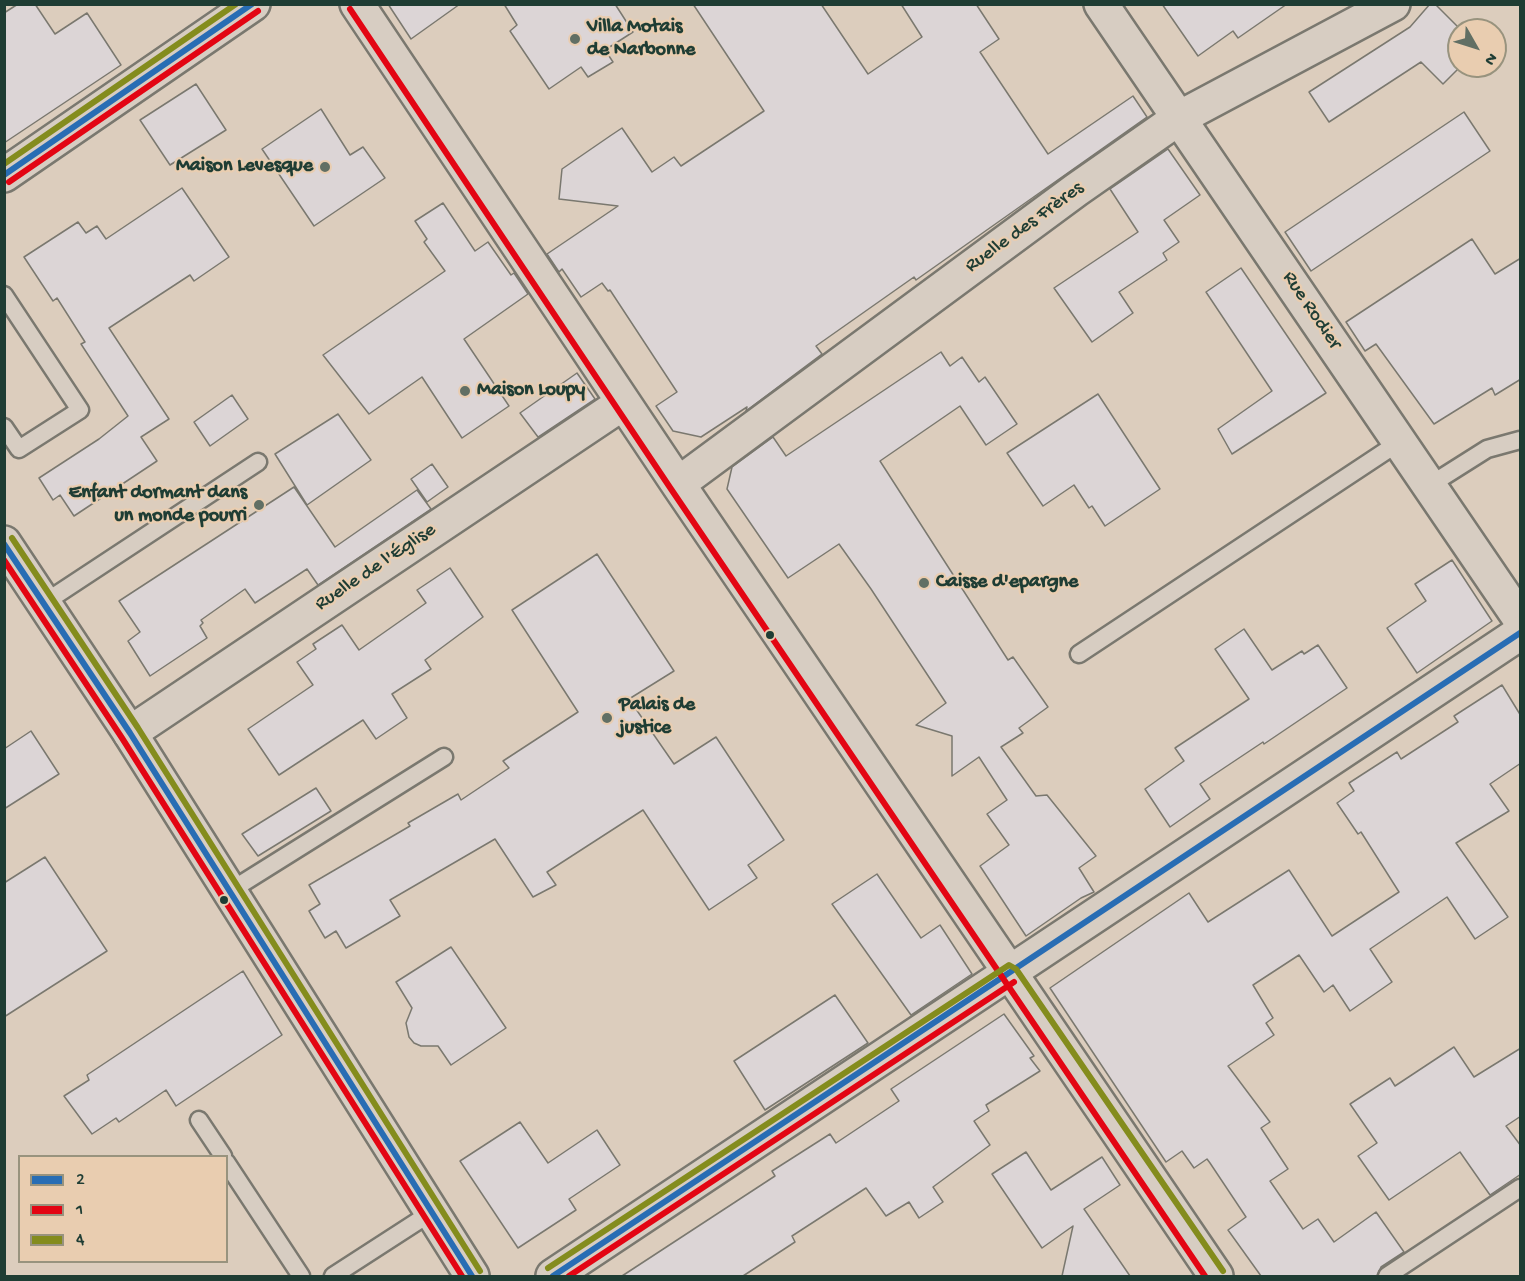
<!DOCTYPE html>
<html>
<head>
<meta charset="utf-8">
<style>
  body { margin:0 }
  #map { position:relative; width:1525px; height:1281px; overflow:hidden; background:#dccdbd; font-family:"Gochi Hand",sans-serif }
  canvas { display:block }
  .frame { position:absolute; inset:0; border:6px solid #1f3d34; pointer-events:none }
  .legend { position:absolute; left:18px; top:1155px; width:210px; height:108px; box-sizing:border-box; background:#e9cdb0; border:2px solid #98937e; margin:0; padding:8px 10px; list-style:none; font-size:18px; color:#1f3d34 }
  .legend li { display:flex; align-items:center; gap:12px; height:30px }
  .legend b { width:30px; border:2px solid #98937e }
  .north { position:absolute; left:1447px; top:18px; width:60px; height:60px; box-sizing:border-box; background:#e9cdb0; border:2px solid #98937e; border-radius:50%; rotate:129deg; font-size:16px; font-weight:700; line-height:24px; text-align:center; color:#1f3d34 }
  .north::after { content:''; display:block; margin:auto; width:21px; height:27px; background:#616f64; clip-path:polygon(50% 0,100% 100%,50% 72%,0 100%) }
</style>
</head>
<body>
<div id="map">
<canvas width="1525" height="1281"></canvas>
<div class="frame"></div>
<ul class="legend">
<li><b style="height:8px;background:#286db4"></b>2</li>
<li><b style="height:8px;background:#e30513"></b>1</li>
<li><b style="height:8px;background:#848c1d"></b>4</li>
</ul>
<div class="north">N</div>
</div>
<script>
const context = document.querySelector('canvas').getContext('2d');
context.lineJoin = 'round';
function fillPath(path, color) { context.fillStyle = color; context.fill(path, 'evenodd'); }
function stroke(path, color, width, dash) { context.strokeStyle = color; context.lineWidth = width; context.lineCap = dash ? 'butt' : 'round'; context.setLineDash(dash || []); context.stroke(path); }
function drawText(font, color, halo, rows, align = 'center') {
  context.font = font + ' "Gochi Hand",sans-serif'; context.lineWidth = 4.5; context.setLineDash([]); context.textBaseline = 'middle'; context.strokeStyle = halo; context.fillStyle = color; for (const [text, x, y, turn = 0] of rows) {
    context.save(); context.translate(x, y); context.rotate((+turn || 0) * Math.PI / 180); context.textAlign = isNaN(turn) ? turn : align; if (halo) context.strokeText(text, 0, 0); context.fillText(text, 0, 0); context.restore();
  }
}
const building = new Path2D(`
  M18,4H35L55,34L87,13L121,65L4,143V13Z
  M388,4H460L411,39Z
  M504,4H615L633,32L605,50L613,62L588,77L581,67L549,89L510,31L517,25Z
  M693,4H821L868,74L922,37L901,4H976L999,39L980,52L1048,154L1133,96L1147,117L916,280L914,277L816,346L822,354L746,411L747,407L701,437L673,431L656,406L677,392L610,290L608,291L602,283L581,297L562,269L559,272L547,254L618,206L559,199L562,169L610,136L622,128L652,172L674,157L681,166L764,111Z
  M1162,4H1287L1238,38L1233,31L1198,56Z
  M1430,4H1435L1461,30L1459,66H1461L1443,84L1421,62L1329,122L1309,92L1410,27Z
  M196,84L226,130L170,165L140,120Z
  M321,109L350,155L363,147L385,178L314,226L262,149Z
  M1464,112L1490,151L1311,271L1285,232Z
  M1168,149L1200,195L1164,220L1179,242L1163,253L1167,260L1119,292L1133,313L1092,342L1054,288L1138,232L1110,189Z
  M182,188L229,257L194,281L190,275L109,328L169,419L141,437L157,461L74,516L60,495L53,500L39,478L99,439L128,416L81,344L85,342L57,298L53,301L24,257L78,222L86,233L97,226L106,239Z
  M443,203L475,251L488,242L511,275L514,273L528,294L464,339L509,406L462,438L422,377L369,414L323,355L445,271L424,242L427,239L415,221Z
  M1472,239L1495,274L1521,258V379L1495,395L1492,388L1434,424L1376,344L1365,351L1346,322Z
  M1241,268L1326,393L1232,454L1218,429L1272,391L1206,292Z
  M941,352L950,366L962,357L979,382L985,377L1017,424L986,445L960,406L880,461L1008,660L1013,657L1048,707L1019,728L1023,733L1001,747L1036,796L1047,795L1096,856L1079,868L1094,892L1081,898L1026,936L980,866L1009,845L987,814L1007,800L979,757L952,776V736L916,725L946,703L871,589L839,544L788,578L727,489L732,467L773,437L786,456Z
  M577,373L595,399L538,437L520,413Z
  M1098,394L1160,489L1105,526L1092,506L1089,508L1074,485L1043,506L1007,453Z
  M232,395L248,419L210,446L194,422Z
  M338,414L371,460L307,505L275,454Z
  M432,464L448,487L427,502L411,479Z
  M294,487L335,547L417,490L431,509L318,585L307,569L255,603L245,589L201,620L203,623L200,626L207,638L150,676L128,641L140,632L119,601Z
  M597,554L674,671L629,699L674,764L716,737L784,840L748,865L757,878L709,910L643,810L547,872L556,885L533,897L495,839L390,900L400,916L346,948L336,931L325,938L309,911L320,904L309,885L410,826L408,823L458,794L461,800L509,768L503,761L578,712L512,610Z
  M1452,560L1492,621L1417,673L1387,628L1426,601L1415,584Z
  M450,568L483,617L425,660L431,669L392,694L407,718L376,739L363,720L279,775L248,729L313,685L297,662L316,649L313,644L342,625L359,650L426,603L417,590Z
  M1244,629L1272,670L1302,651L1304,654L1318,645L1347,688L1264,744L1263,742L1200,784L1210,799L1170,827L1145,789L1184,761L1175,748L1249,699L1215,649Z
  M1502,685L1521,716V763L1490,784L1509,811L1456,843L1508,917L1475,939L1447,897L1370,949L1392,982L1350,1011L1333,985L1324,992L1299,955L1253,985L1273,1018L1266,1023L1274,1035L1228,1066L1270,1122L1261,1128L1288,1169L1270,1181L1303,1229L1318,1219L1334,1242L1376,1212L1404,1252L1381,1267L1377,1276H1261L1228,1230L1246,1217L1210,1163L1207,1159L1194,1168L1182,1151L1166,1162L1050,988L1189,893L1208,922L1289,870L1332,936L1399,892L1361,832L1358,834L1337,803L1354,791L1349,783L1397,752L1401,759L1458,722L1454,716Z
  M31,731L59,774L4,809V749Z
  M316,788L331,811L258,856L242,834Z
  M45,857L107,951L4,1017V883Z
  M877,874L921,938L940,925L972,974L911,1015L832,904Z
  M451,947L506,1028L451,1065L438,1046H421L414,1043L409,1037L406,1023L412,1008L396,982Z
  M243,971L282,1035L176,1106L166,1090L119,1122L116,1118L92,1134L64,1096L89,1080L87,1075Z
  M835,995L868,1043L765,1110L734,1061Z
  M1004,1014L1034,1056L1030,1058L1040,1071L986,1105L989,1111L974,1121L990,1145L933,1187L943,1202L919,1218L909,1202L886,1216L866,1188L792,1236L795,1242L743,1276H622L775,1176L772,1171L830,1134L836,1143L899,1101L891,1089Z
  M1454,1047L1474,1077L1521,1048V1116L1506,1126L1521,1146V1174L1490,1195L1460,1152L1389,1200L1358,1156L1377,1143L1350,1104L1390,1078L1395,1086Z
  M520,1122L548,1163L597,1130L620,1165L569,1199L576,1210L518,1248L460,1161Z
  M1026,1152L1051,1190L1102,1157L1120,1185L1084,1209L1130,1276H1062L1073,1226L1042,1248L992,1174Z`);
fillPath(building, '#dcd5d6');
stroke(building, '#7a786f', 1.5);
const service = new Path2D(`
  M4,295L80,410L19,449L4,427
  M1430,485L1487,449L1520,440
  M44,603L258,462
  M1079,654L1401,441
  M230,891L444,757
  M199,1120L223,1156
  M226,1162L301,1276
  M333,1276L432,1212
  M1387,1276L1520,1188`);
const minor = new Path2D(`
  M357,4L678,484L1216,1276
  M1101,4L1520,619
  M678,484L1076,190L1179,118L1393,4
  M130,733L623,403`);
const tertiary = new Path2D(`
  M4,175L253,4
  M4,543L130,733L472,1276
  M553,1276L1520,633`);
stroke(service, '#7a786f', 21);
stroke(minor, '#7a786f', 38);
stroke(tertiary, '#7a786f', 38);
stroke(service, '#d7cdc2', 16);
stroke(minor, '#d7cdc2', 33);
stroke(tertiary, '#d7cdc2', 33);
stroke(new Path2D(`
  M4,175L252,4
  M4,544L130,733L472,1276
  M553,1276L1520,633`), '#286db4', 6);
stroke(new Path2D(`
  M350,9L671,489L1205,1276
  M9,182L258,11
  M4,560L122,738L462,1276
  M569,1276L1014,982`), '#e30513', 6);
stroke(new Path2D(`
  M4,164L236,4
  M12,538L138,728L480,1271
  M548,1268L1009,965L1016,969L1223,1271`), '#848c1d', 6);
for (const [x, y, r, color] of [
  [575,39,6,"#616f64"],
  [325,167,6,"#616f64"],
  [465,391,6,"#616f64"],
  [259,505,6,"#616f64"],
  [924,583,6,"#616f64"],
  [770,635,5,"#1f3d34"],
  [607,718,6,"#616f64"],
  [224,900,5,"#1f3d34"]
]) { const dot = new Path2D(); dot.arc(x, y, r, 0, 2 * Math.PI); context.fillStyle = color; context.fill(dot); stroke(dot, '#e9cdb0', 2); }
drawText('bold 20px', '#1f3d34', '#e9cdb0', [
  ["Villa Motais",587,28],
  ["de Narbonne",587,51],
  ["Maison Levesque",313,167,"right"],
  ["Maison Loupy",477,391],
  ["Enfant dormant dans",247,494,"right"],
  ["un monde pourri",247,517,"right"],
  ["Caisse d'epargne",936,583],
  ["Palais de",619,706],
  ["justice",619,729]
], 'left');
drawText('20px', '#1f3d34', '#e9cdb0', [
  ["Ruelle des Frères",1025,228,-36],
  ["Rue Rodier",1311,311,56],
  ["Ruelle de l'Église",376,568,-34]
]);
</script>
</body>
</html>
